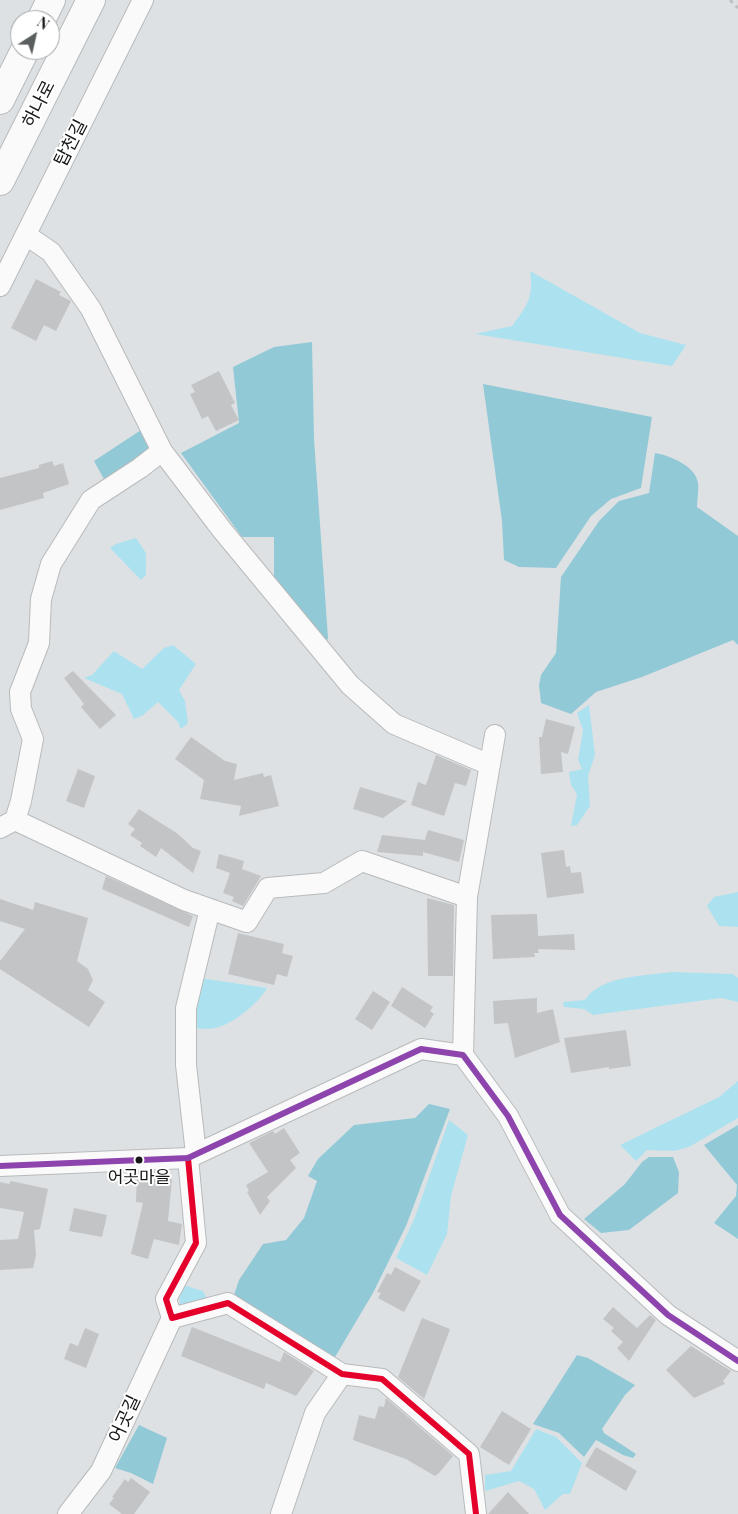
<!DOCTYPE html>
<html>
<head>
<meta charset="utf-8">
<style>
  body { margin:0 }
  #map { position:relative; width:738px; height:1514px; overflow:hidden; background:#dee1e3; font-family:"Playfair Display",serif }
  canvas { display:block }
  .north { position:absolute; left:10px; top:10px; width:50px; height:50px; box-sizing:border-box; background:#fff; border:1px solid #a1a2a3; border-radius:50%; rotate:35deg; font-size:14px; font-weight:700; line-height:20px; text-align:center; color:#151718 }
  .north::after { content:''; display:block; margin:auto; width:18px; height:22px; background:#5b5e5f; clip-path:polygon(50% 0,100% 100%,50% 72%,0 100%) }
</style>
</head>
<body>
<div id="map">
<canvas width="738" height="1514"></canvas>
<div class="north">N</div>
</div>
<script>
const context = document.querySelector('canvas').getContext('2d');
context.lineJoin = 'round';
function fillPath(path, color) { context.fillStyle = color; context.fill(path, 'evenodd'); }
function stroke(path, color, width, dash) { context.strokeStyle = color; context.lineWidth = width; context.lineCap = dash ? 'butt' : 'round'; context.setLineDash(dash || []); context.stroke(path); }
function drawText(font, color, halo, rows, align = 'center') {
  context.font = font + ' "Playfair Display","Noto Sans KR",serif'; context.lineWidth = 4; context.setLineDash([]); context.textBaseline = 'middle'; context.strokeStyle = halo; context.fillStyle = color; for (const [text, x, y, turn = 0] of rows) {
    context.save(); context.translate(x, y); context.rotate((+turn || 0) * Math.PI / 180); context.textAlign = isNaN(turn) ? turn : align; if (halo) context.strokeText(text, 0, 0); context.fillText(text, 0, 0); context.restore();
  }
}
fillPath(new Path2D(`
  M530,271L640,333L686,345L672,366L475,334L512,326C527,306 534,297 530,271Z
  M136,538L146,553V575L141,580L110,548L116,544Z
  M173,645L196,664L179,690L185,701L188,723L181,729L178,722L158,702L142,716L134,719L122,694L84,678L92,675L114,651L142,669L164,648Z
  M589,705L595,755L588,776L590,806L577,825L571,826L577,794L571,785L569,772L582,769L578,760L583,730L577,713Z
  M738,892V927L719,926L707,906L714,897Z
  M672,972L733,974L738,978V1002L721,998L593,1015L584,1009L564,1007L563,1002L585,1000C601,975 645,976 672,972Z
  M200,978L267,988C259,1003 232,1025 215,1028C208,1030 198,1028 191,1028Z
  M738,1081V1118L689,1147L674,1151L647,1150L636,1161L620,1145L719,1097Z
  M449,1120L468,1135L451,1196L447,1234L427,1275L396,1258L415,1217Z
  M183,1285L203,1291L208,1300L180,1306L179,1292Z
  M536,1429L556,1437L582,1463L570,1494H563L545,1510L534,1489L519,1481L485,1491V1475L511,1471Z`), '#ace2f0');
fillPath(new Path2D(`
  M312,342L314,439L328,638L324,647L274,585V537H242L181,453L239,423L233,367L274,347Z
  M483,384L652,417L641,488L611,499L591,516L556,568L519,567L504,560L502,521Z
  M141,430L150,449L105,481L94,461Z
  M655,453C669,455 696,466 698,483C699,491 697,499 697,507L738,536V645L733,640L642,677L596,692L571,714L541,703L539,685L541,675L556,653L561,577L599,521L619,501L649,493Z
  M429,1104L450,1109L406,1226L373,1293L335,1357L234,1295L239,1280L263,1244L286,1240L304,1218L317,1181L308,1176L318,1159L354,1125L415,1118Z
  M738,1125V1239L714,1223L736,1196L737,1185L704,1145Z
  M649,1157H673L679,1172L678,1193L629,1230L601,1233L584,1219L625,1184L642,1162Z
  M577,1355L588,1358L635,1385L625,1395L602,1429L604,1433L636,1454L633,1458L623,1455L596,1440L584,1457L559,1433L533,1424Z
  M139,1425L167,1438L153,1484L131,1473L115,1468Z`), '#91c9d7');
fillPath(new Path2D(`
  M36,279L61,292L59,295L71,301L56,331L44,325L36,341L11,328Z
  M219,371L235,403L231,405L239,420L216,431L208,416L202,419L190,394L195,392L191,385Z
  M52,461L54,466L63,463L69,484L43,493L44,498L0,510V478L39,468V465Z
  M73,671L116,715L100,729L81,707L84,704L64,678Z
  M546,719L575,727L568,754L561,752L563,772L541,774L539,737H542Z
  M191,737L225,761L237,764L234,780L263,773L264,777L271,775L279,806L239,816L241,806L200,799L204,780L175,759Z
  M436,755L471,770L466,786L455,783L444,816L411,805L418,782L426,785Z
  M78,769L95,776L84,808L66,801Z
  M360,787L407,801L383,818L353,809Z
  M139,809L178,834L193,848L201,851L193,873L161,848L156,857L140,846L142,843L130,835L135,829L128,824Z
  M428,830L464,840L459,862L423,852V856L377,852L382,835L425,840L424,843Z
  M564,850L566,867L570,866L571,873L581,872L584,893L547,898L541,853Z
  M219,854L244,861L242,869L261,876L243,906L232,901L234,897L223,893L230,873L216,868Z
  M106,876L193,916L189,927L102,889Z
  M427,898L454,905L453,976H428Z
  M0,899L33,910L35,902L88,918L77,961L88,969L93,980L88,990L105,1002L89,1027L0,969V961L25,929L0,921Z
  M537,914L538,936L574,934L575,950L538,949L539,953H534L535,957L493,959L491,915Z
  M238,933L284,944L282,953L293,956L287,977L277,974L274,985L228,974Z
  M402,987L433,1007L430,1011L434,1014L425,1028L391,1006Z
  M373,991L390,1002L372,1030L355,1019Z
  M537,998V1013L553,1009L560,1042L515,1058L508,1023L494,1024L493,1001Z
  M626,1030L631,1066L609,1069V1067L571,1073L564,1038Z
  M284,1128L300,1153L290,1160L296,1168L267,1197L270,1201L260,1215L247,1192L249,1191L246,1185L268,1172L249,1143L273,1131L275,1134Z
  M164,1171L163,1175L172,1179L168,1221L182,1224L179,1245L154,1239L148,1259L131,1254L143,1203L136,1202L137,1172Z
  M11,1181L48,1189L40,1229L34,1230L36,1255L33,1268L0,1270V1240L18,1239L24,1212L0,1208V1182L9,1184Z
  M74,1208L107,1215L102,1237L69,1231Z
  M395,1267L421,1281L404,1312L378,1298L381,1293L377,1292L387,1273L391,1275Z
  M613,1307L637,1328L650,1315L656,1320L629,1361L617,1348L623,1342L611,1331L614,1328L603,1319Z
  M422,1318L450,1329L424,1399L398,1377Z
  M192,1327L280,1362L284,1352L314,1371L296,1396L266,1383L264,1389L181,1356Z
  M85,1328L99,1334L86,1368L64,1359L70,1343L78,1346Z
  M691,1346L731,1371L723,1381L725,1384L694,1398L666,1370Z
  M386,1398L453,1456L439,1473L435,1476L406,1459L353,1440L359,1415L375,1419L379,1406L384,1407Z
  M502,1411L531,1429L509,1465L480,1447Z
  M596,1447L637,1471L626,1491L585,1466Z
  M131,1478L150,1492L134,1514H122L109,1504L114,1498L112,1497L125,1479L128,1482Z
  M508,1492L529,1514H488Z`), '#c2c4c6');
const street = new Path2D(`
  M26,235L51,252L91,309L162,451L222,530L350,685L394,724L490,765
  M0,286L143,0
  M15,820L21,801L33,739L21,709L20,692L39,643L41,599L51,564L91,500L140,468L162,451
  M0,828L15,820L184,900L247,922L268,888L324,883L362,861L467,897
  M463,1055L467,897L495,735
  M196,1154L186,1065V1008L210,909
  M188,1158L196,1243L166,1299L172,1318L228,1303L342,1374L382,1379L469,1454L476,1514
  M0,1166L188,1158L421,1049L463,1055L508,1116L560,1215L668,1315L738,1361
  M68,1514L101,1471L172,1318
  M281,1514L315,1413L342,1374`);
const secondary = new Path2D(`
  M41,20L51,0
  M0,100L25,50
  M0,181L91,0`);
stroke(street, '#b8babb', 22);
stroke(secondary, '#b8babb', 30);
stroke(new Path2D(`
  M730,0L738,8`), '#bfc0c1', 3, [4, 4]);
stroke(street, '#fafafb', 20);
stroke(secondary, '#fafafb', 28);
stroke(new Path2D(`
  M188,1158L196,1243L166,1299L172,1318L228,1303L342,1374L382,1379L469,1454L476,1514`), '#e4002b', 6);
stroke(new Path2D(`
  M0,1166L188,1158L421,1049L463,1055L508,1116L560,1215L668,1315L738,1361`), '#8e44ad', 6);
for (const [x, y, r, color] of [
  [139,1160,4.5,"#151718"]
]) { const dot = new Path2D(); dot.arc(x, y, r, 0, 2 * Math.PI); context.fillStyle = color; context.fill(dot); stroke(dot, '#fff', 2); }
drawText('17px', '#151718', '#fff', [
  ["어곳마을",139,1178]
]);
drawText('18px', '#151718', '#fff', [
  ["하나로",39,104,-63],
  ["탑천길",71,143,-63],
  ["어곳길",125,1419,-65]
]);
</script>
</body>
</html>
